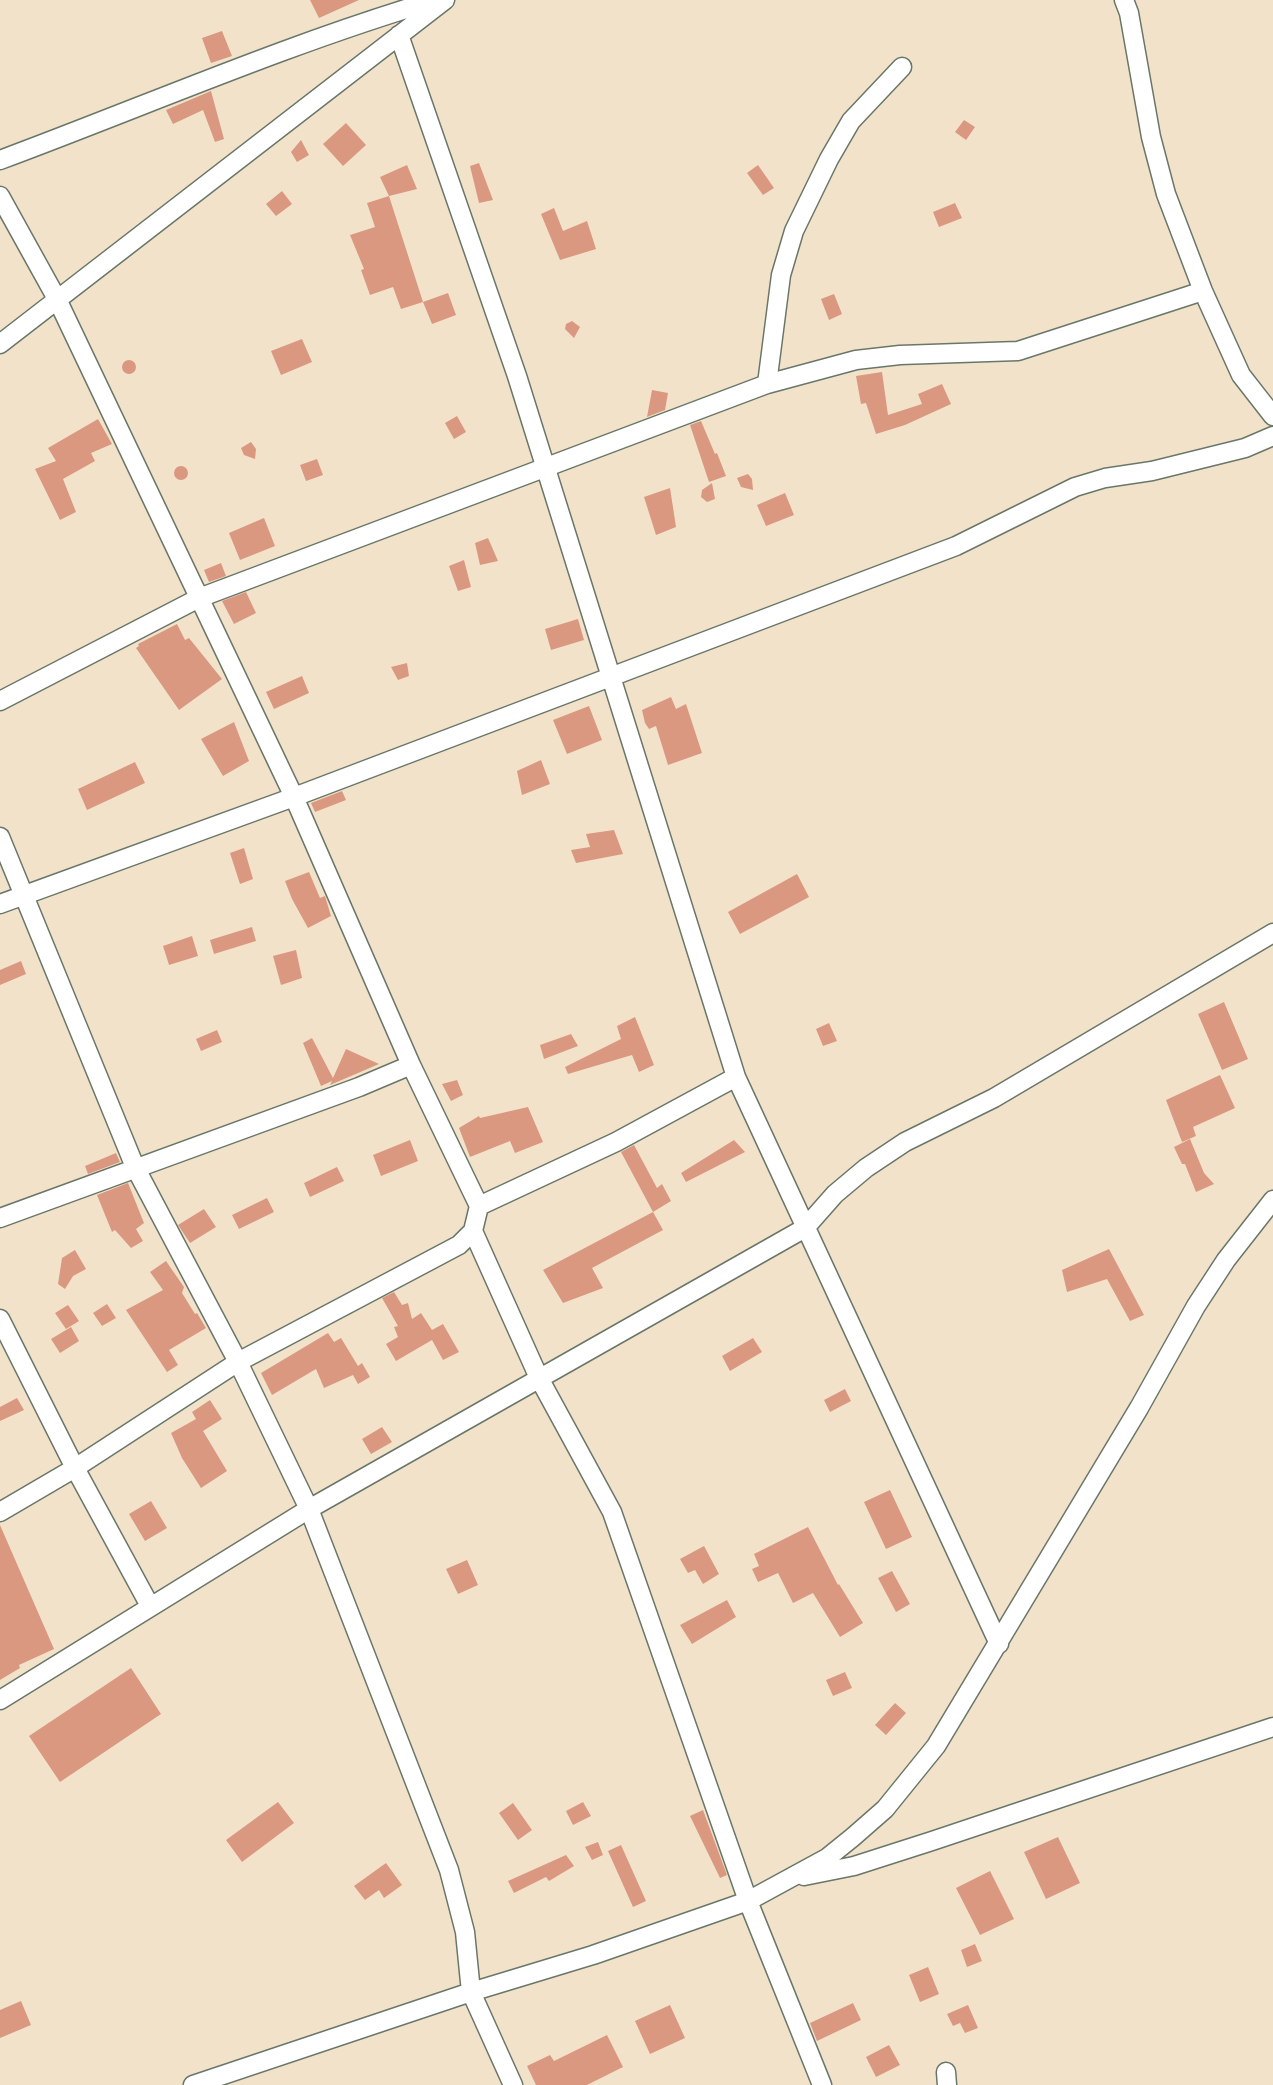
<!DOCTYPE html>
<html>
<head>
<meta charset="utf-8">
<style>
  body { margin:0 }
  canvas { display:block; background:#f2e2c9 }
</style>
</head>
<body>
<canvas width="1273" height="2085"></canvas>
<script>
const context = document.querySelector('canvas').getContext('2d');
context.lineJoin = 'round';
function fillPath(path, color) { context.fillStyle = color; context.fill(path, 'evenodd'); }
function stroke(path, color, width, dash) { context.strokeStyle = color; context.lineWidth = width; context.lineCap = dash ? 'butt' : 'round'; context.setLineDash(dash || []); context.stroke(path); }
fillPath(new Path2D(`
  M310,0H359L319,18Z
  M222,31L232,56L211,63L202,38Z
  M211,91L224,139L215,142L203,110L173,124L166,110Z
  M964,120L975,127L966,140L955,132Z
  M346,123L366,145L343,166L323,144Z
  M301,140L309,155L297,162L291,152Z
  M479,163L493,200L479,203L470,166Z
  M407,165L417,189L389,196L380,177Z
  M758,165L774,188L763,195L747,173Z
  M282,191L292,204L276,216L266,204Z
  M389,196L423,302L401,309L393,287L370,295L361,270L364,269L350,235L375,227L367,203Z
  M955,203L962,218L939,227L933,212Z
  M554,208L563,231L587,221L596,249L560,260L541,214Z
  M448,293L456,315L432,324L423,302Z
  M834,294L842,314L829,320L821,299Z
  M572,321L580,327L574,338L565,329L566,324Z
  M302,339L312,362L281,375L271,351Z
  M122 367a7 7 0 1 1 14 0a7 7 0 1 1-14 0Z
  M882,372L888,415L922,404L918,394L942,384L951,404L905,425L876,434L866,403L861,404L856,376Z
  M652,390L668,393L665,410L647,417Z
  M457,416L466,432L454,439L445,423Z
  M98,419L112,444L91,453L95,461L63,479L76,512L60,520L35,469L56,461L48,448Z
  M701,421L715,454L717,453L726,476L709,482L690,425Z
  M251,442L256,449L255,459L244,455L241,448Z
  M317,459L323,475L306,481L300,465Z
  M174 473a7 7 0 1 1 14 0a7 7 0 1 1-14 0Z
  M748,474L752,479L753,490L741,487L737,478Z
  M712,483L715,499L707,502L701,497L702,490Z
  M670,488L676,527L656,535L644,497Z
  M785,493L794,515L766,526L757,505Z
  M264,518L275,546L240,560L229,533Z
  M488,538L498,561L480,565L475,543Z
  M464,560L471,587L458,591L449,566Z
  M221,563L226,576L209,582L204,570Z
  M246,592L256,613L234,624L222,601Z
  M578,619L584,640L551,650L545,629Z
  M177,624L185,640L189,638L222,679L179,710L136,648L139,646L138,644Z
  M407,663L409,676L398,680L391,667Z
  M302,676L309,693L274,709L266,692Z
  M671,697L676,709L686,704L702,753L668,765L656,726L649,729L645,723L642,710Z
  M589,706L602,740L567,754L553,720Z
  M234,722L249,761L223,776L201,739Z
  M541,760L550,784L522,795L517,771Z
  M135,762L145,783L87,810L78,789Z
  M342,791L346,800L315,812L311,803Z
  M614,830L623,854L576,863L571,850L590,847L586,834Z
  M244,848L253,879L240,884L230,853Z
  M309,872L320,898L325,896L331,916L308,928L292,899L285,881Z
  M797,874L809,897L740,934L728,912Z
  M252,927L256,941L214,954L210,940Z
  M192,936L198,956L169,965L163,946Z
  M296,950L302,978L281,985L273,956Z
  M21,961L26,974L0,985V970Z
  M1224,1002L1248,1059L1222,1070L1198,1014Z
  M635,1017L654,1065L639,1072L632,1055L568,1074L565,1067L621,1039L617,1026Z
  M829,1023L837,1041L823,1046L816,1029Z
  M217,1030L222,1042L201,1051L196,1039Z
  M571,1034L578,1046L544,1059L540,1045Z
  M312,1038L333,1078L346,1049L379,1064L330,1085L332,1081L321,1086L303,1043Z
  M1220,1075L1235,1108L1193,1127L1196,1136L1182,1142L1166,1100Z
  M457,1080L463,1095L451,1101L442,1084Z
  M528,1107L543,1142L515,1153L510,1141L470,1157L459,1128L479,1116L480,1118Z
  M1190,1139L1204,1173L1214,1184L1196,1192L1185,1164H1182L1174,1147Z
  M410,1140L418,1161L381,1176L373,1155Z
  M734,1140L745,1152L686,1182L681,1173Z
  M634,1145L657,1188L662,1184L671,1201L653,1212L621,1152Z
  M116,1153L120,1162L88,1174L85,1166Z
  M337,1167L344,1181L310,1197L304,1183Z
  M128,1183L144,1223L136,1229L143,1241L131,1248L115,1230L112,1232L97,1195Z
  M267,1198L274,1212L239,1229L232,1215Z
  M204,1209L216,1227L190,1243L178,1225Z
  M653,1212L663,1230L592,1268L603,1288L563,1303L543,1270Z
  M1109,1249L1144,1315L1130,1321L1107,1279L1067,1292L1062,1270Z
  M75,1250L86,1269L73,1276L65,1289L58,1284L62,1258Z
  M166,1261L184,1287L182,1293L195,1314L197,1313L206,1328L169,1350L178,1365L167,1372L126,1310L163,1290L150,1272Z
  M394,1292L402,1305L408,1303L412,1319L421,1313L432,1330L443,1324L459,1352L443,1360L432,1340L396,1361L386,1344L398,1337L394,1327L398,1326L382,1298Z
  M107,1304L116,1318L102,1326L93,1313Z
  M68,1305L79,1321L66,1329L55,1313Z
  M71,1327L79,1341L60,1353L51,1339Z
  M328,1333L334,1342L341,1338L358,1366L362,1363L370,1377L358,1384L353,1375L324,1388L316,1369L272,1395L261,1373Z
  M753,1338L762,1352L730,1371L722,1356Z
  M845,1389L851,1401L830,1412L824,1400Z
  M17,1398L24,1410L0,1421V1407Z
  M210,1400L222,1419L203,1431L227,1471L201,1488L182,1458L171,1433L196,1419L192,1412Z
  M382,1427L392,1442L371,1454L362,1439Z
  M890,1490L912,1537L886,1549L864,1502Z
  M151,1501L167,1528L145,1541L129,1514Z
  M0,1525L54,1649L19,1665L20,1668L0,1680Z
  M808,1527L838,1585L839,1584L863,1623L840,1637L813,1593L793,1603L778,1573L758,1582L752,1569L759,1566L754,1554Z
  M704,1546L719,1574L703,1584L695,1570L688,1573L680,1559Z
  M467,1560L478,1585L458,1594L446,1569Z
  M892,1571L910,1604L896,1612L878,1578Z
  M727,1600L736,1617L692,1644L680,1625Z
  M131,1668L161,1714L60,1782L29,1736Z
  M845,1672L852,1688L833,1696L826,1680Z
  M895,1703L906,1713L886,1735L875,1725Z
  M278,1802L294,1823L242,1862L226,1840Z
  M583,1802L591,1816L573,1825L566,1811Z
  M513,1803L532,1830L518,1840L499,1813Z
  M703,1810L727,1875L720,1878L690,1816Z
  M1058,1837L1080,1883L1046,1899L1024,1852Z
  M598,1842L603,1855L592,1860L585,1847Z
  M621,1845L646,1901L633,1907L608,1851Z
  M566,1855L574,1866L549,1881L546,1877L514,1893L508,1881Z
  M386,1863L402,1885L384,1898L379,1890L365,1900L354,1886Z
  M990,1871L1014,1919L980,1935L956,1888Z
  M975,1944L982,1961L967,1967L961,1950Z
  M928,1967L939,1994L920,2002L909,1975Z
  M21,2001L31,2025L0,2038V2010Z
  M853,2003L861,2020L817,2041L810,2023Z
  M670,2005L685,2038L650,2054L635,2021Z
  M968,2005L978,2028L965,2033L960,2023L953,2026L947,2014Z
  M607,2035L623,2067L587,2085H536L527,2066L550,2055L554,2061Z
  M889,2045L900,2065L876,2077L866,2057Z`), '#db9880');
const street = new Path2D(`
  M1124,0L1129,13L1151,137L1166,194L1203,291L1241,375L1273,416
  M399,35L517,376L736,1077
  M902,67L851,121L829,159L794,231L781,275L767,384L856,360L900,355L1018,351L1203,291
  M0,160C145,106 287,44 435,0
  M0,196L57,299L294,797L411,1065L479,1206
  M0,344L445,0
  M0,701L199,598L767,384
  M0,837L135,1167L238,1362L309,1509L449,1870L465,1932L471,1992L513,2085
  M0,904L294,797L956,546L1075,487L1105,478L1152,471L1245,448L1273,436
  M0,1218L359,1087L411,1065
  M473,1231L539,1378L612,1512L748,1901L822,2085
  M0,1319L75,1468L150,1606
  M0,1512L75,1468L238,1362L459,1245L473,1231L479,1206L616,1142L736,1077L999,1644
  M0,1700L309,1509L805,1228L835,1194L866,1168L905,1142L994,1098L1273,933
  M804,1876L854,1866L932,1841L1273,1727
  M946,2072L947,2085
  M193,2085L471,1992L593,1955L748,1901L827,1858L853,1837L885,1809L936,1746L1139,1408L1196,1306L1226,1260L1273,1200`);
stroke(street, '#697768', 21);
stroke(street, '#fff', 18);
</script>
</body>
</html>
